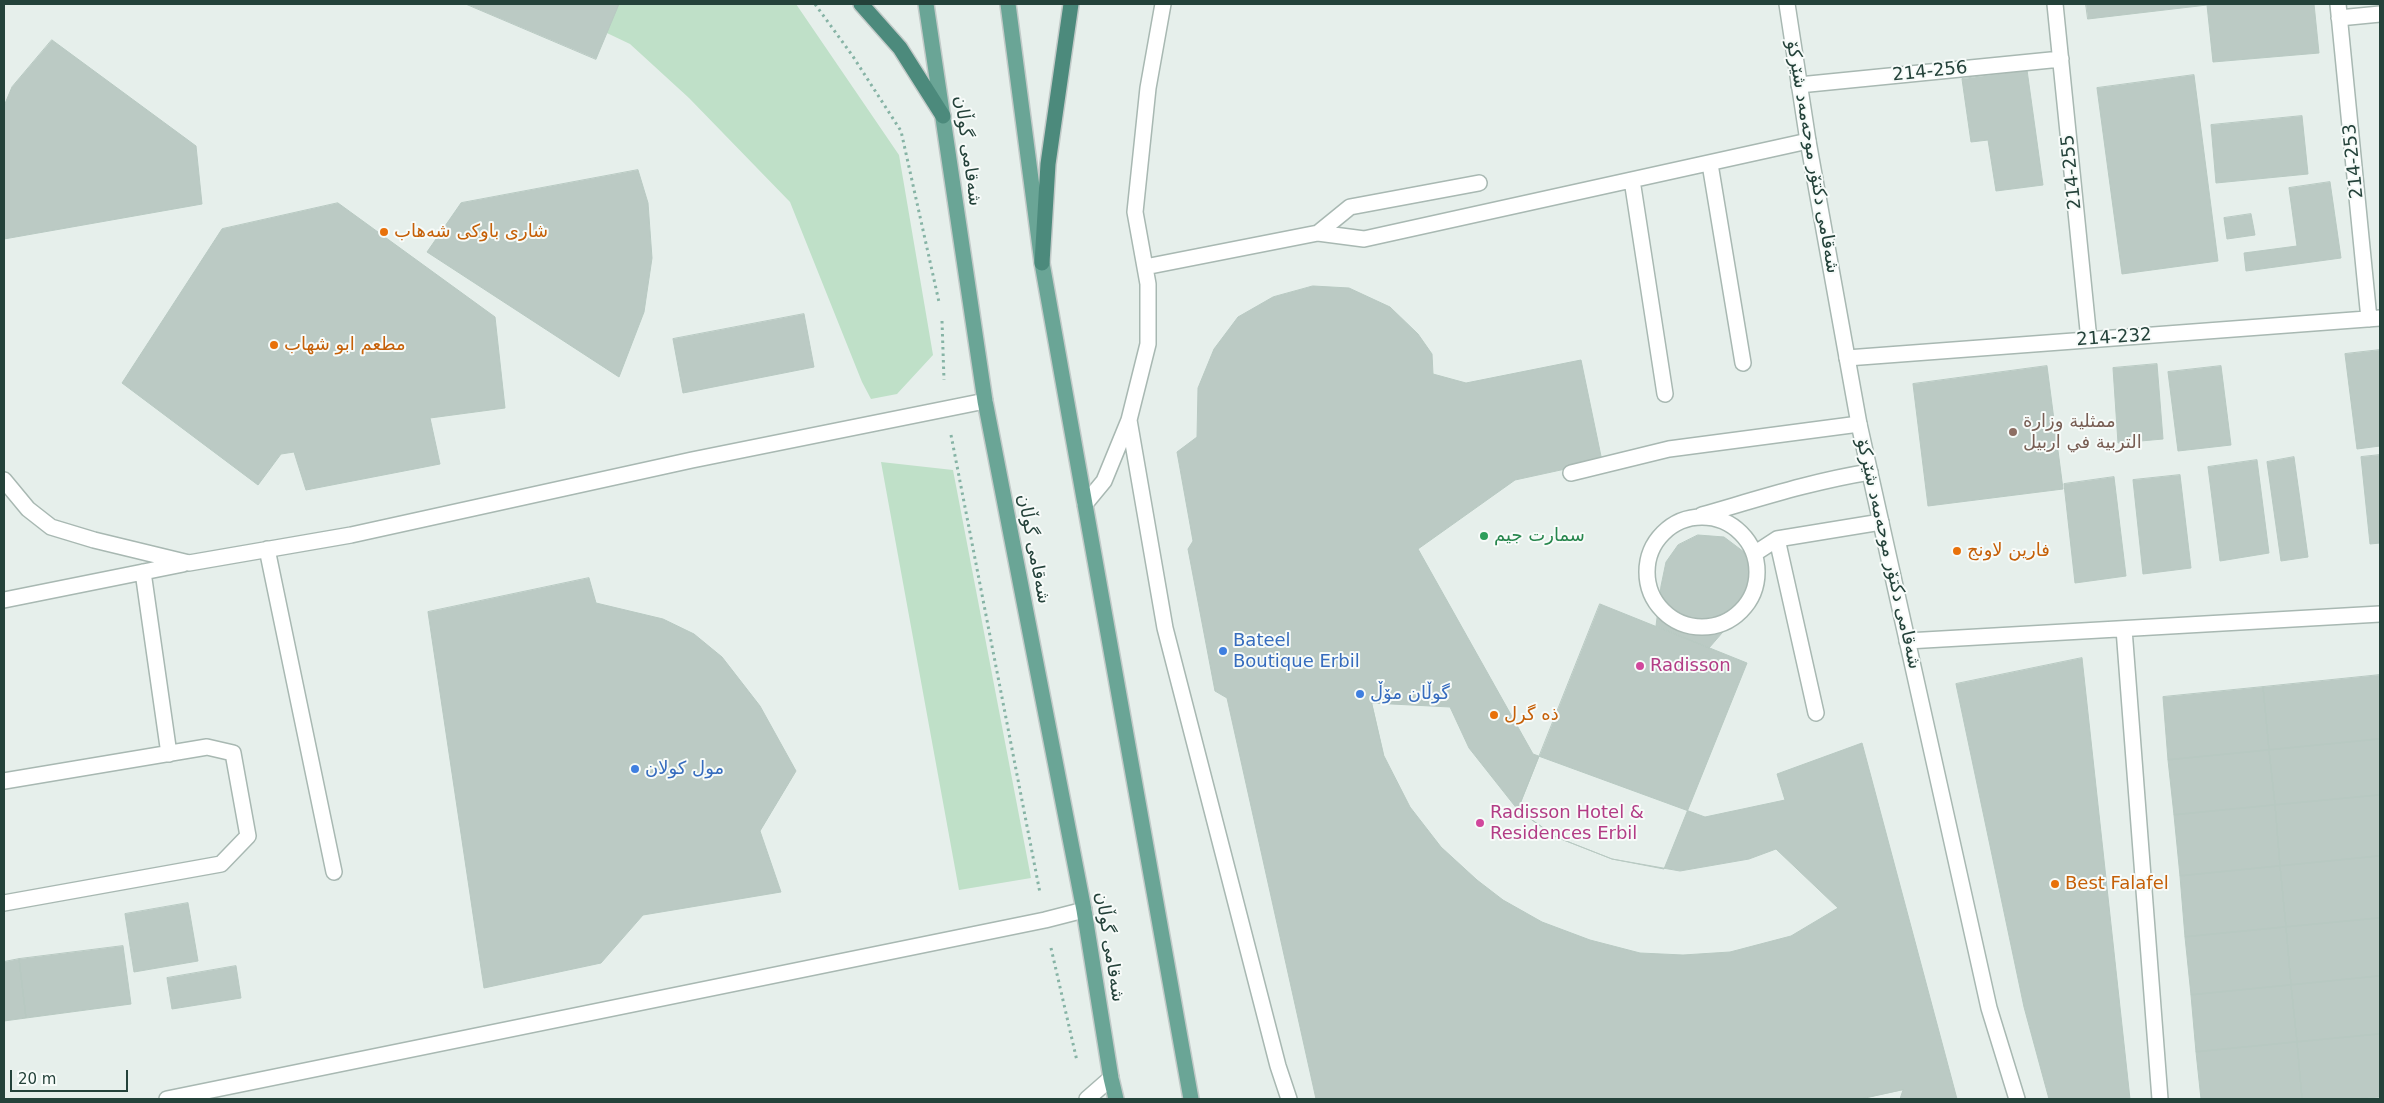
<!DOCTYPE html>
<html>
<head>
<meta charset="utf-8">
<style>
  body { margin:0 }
  #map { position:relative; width:2384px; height:1103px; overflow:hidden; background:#e6efeb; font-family:"DejaVu Sans",sans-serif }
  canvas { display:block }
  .frame { position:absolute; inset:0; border:5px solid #24423a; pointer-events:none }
  .scale { position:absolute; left:10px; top:1070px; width:118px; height:22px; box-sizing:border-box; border:2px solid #24423a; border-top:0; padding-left:6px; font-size:15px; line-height:18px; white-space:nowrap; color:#24423a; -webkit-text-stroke:4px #f7fbf9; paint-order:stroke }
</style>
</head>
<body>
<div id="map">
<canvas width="2384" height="1103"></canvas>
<div class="frame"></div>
<div class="scale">20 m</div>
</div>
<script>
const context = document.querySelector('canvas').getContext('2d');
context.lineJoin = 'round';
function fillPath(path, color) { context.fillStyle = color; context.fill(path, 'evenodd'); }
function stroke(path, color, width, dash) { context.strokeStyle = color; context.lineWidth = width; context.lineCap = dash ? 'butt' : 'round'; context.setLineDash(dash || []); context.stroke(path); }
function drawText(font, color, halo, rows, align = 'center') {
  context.font = font + ' "DejaVu Sans","Noto Sans Arabic",sans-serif'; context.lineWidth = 4; context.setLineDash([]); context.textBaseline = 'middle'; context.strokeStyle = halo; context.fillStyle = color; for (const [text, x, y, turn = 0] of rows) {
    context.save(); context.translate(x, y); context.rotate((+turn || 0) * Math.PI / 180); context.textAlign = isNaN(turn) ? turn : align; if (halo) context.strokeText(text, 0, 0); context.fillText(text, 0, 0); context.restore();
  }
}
fillPath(new Path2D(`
  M546,4H796L899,155L933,355L897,394L871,399L862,382L790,202L689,98L630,44Z
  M881,462L953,470L1031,878L959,890Z`), '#bfe0c8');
const building = new Path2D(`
  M466,4H619L596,59Z
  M2086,4H2207V5L2088,19Z
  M2218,4H2314L2319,53L2213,62L2207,5Z
  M52,40L196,146L202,204L4,239V106L12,87Z
  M2027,70L2043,185L1996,191L1988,140L1971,142L1962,79Z
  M2194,75L2218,261L2122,274L2097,88Z
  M2302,116L2308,174L2216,183L2211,125Z
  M638,170L648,203L652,258L644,312L619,377L427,252L461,203Z
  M2330,182L2341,258L2246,271L2244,253L2297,246L2289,188Z
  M338,203L495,317L505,408L430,418L440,464L306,490L294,452L281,454L258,485L122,383L222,229Z
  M2251,214L2255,235L2227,239L2224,218Z
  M1313,286L1349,288L1390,307L1418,334L1432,354L1433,374L1466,383L1581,360L1602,461L1515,480L1418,549L1533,754L1705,817L1785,800L1777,774L1862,743L1957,1099H1316L1227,698L1215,691L1188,549L1193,541L1177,452L1197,437L1198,388L1214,349L1238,317L1273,297Z
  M804,314L814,367L683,393L673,339Z
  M2380,350V446L2357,449L2345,354Z
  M2157,364L2163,439L2118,443L2113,368Z
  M2047,366L2063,489L1928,506L1913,384Z
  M2221,366L2231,445L2178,451L2168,372Z
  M2380,455V543L2370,544L2361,457Z
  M2294,457L2308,557L2281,561L2267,462Z
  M2257,460L2269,553L2220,561L2208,467Z
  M2180,475L2191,568L2143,574L2133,480Z
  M2114,477L2126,576L2075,583L2064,484Z
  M1698,535L1724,537L1744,552L1751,574L1748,603L1709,648L1656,626L1661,586L1666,562L1678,545Z
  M589,578L596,603L663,619L694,634L722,657L760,706L796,771L760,831L781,892L643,915L601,963L484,988L428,612Z
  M1600,604L1747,663L1664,869L1612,859L1556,837L1518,810Z
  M2082,658L2130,1099H2049L2024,1007L1956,684Z
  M2380,675V739L2269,750L2263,687Z
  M2263,687L2269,750L2168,760L2163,697Z
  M1372,703L1450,707L1469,748L1518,810L1556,837L1612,859L1680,871L1749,859L1776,849L1838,908L1791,936L1730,952L1683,955L1640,953L1590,940L1542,922L1503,900L1477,880L1441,847L1410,807L1384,756Z
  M2380,739V795L2275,805L2269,750Z
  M2269,750L2275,805L2174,815L2168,760Z
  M2380,795V856L2280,866L2275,805Z
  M2275,805L2280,866L2180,876L2174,815Z
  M2380,856V918L2286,927L2280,866Z
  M2280,866L2286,927L2185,937L2180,876Z
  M188,903L198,961L134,972L125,914Z
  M2380,918V976L2291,985L2286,927Z
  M2286,927L2291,985L2191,995L2185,937Z
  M123,946L131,1004L26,1018L19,959Z
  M19,959L26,1018L4,1021V962Z
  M236,966L241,998L172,1009L167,978Z
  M2380,976V1034L2297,1042L2291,985Z
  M2291,985L2297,1042L2196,1052L2191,995Z
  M2380,1034V1097L2355,1099H2302L2297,1042Z
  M2297,1042L2302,1099H2201L2196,1052Z
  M1903,1090L1900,1099H1861Z`);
fillPath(building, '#bbcac4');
stroke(building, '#b8c9c2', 1);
const service = new Path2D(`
  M1710,164L1743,363
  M1632,180L1665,394
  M1318,233L1350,207L1479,183
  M1145,267L1318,233L1364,239L1808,141
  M1129,420L1165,628L1278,1066L1289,1099
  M1571,473L1669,449L1859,424
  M4,480L28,509L51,527L94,540L189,563L351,535L692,460L985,401
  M1085,504L1104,481L1129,420L1148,344V284L1135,212L1148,88L1163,4
  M1702,515C1758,499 1813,481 1870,472
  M1647 572a55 55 0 1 1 110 0a55 55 0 1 1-110 0Z
  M1777,539L1816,713
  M267,549L334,872
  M1754,554L1777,539L1881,522
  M143,572L169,754
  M4,600L183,564
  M4,781L207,747L233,753L248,836L221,864L4,903
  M1087,1099L1111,1078`);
const minor = new Path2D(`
  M2055,4L2089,340
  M2338,4L2369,319
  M2339,18L2380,14
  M1799,85L2061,59
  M1847,358L2380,318
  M2124,629L2160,1099
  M1907,641L2380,614
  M167,1099L1045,920L1084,910`);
const tertiary = new Path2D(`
  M1787,4L1808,141L1859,424L1989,1008L2017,1099`);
const primary = new Path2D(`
  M926,4L985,401L1084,910L1111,1078L1116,1099
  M1008,4L1042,263L1191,1099`);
const trunk = new Path2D(`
  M861,4L900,48L943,116
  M1042,263L1048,164L1071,4`);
stroke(service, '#a8b8b2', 18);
stroke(minor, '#a8b8b2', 18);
stroke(tertiary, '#a8b8b2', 18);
stroke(primary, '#c2cac8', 18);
stroke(trunk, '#c2cac8', 18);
stroke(new Path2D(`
  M815,4L852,55L901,131L939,302
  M942,321L944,380
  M951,435L1040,893
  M1051,948L1077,1061`), '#86b3a5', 3, [2.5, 4]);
stroke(service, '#fff', 15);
stroke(minor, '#fff', 15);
stroke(tertiary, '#fff', 15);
stroke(primary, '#6aa596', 15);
stroke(trunk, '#4c8a7c', 15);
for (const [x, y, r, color] of [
  [384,232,5,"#e8710a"],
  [274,345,5,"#e8710a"],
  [2013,432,5,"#8d6e63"],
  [1484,536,5,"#2e9e5b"],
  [1957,551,5,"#e8710a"],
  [1223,651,5,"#3f7fe0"],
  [1640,666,5,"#d1479c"],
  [1360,694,5,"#3f7fe0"],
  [1494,715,5,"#e8710a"],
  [635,769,5,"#3f7fe0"],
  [1480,823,5,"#d1479c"],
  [2055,884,5,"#e8710a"]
]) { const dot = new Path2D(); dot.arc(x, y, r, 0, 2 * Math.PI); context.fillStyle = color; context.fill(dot); stroke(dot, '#f7fbf9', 2); }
drawText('18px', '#24423a', '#f7fbf9', [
  ["214-256",1930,72,-6],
  ["شەقامی گوڵان",967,151,82],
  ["شەقامی دکتۆر موحەمەد شێرکۆ",1812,157,80],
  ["214-253",2354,161,-96],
  ["214-255",2072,172,-96],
  ["214-232",2114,338,-4],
  ["شەقامی گوڵان",1033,549,79],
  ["شەقامی دکتۆر موحەمەد شێرکۆ",1888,554,77],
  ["شەقامی گوڵان",1109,947,81]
]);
drawText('18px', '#c56008', '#f7fbf9', [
  ["شاری باوکی شەھاب",394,232],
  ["مطعم ابو شهاب",284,345],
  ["فارین لاونج",1967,551],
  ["ذه گرل",1504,715],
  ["Best Falafel",2065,884]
], 'left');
drawText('18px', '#785e54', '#f7fbf9', [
  ["ممثلية وزارة",2023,422],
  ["التربية في اربيل",2023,443]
], 'left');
drawText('18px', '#27864d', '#f7fbf9', [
  ["سمارت جیم",1494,536]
], 'left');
drawText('18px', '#366cbe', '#f7fbf9', [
  ["Bateel",1233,641],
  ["Boutique Erbil",1233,662],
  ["گوڵان مۆڵ",1370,694],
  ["مول كولان",645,769]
], 'left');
drawText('18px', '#b23c85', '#f7fbf9', [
  ["Radisson",1650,666],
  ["Radisson Hotel &",1490,813],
  ["Residences Erbil",1490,834]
], 'left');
</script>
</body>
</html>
